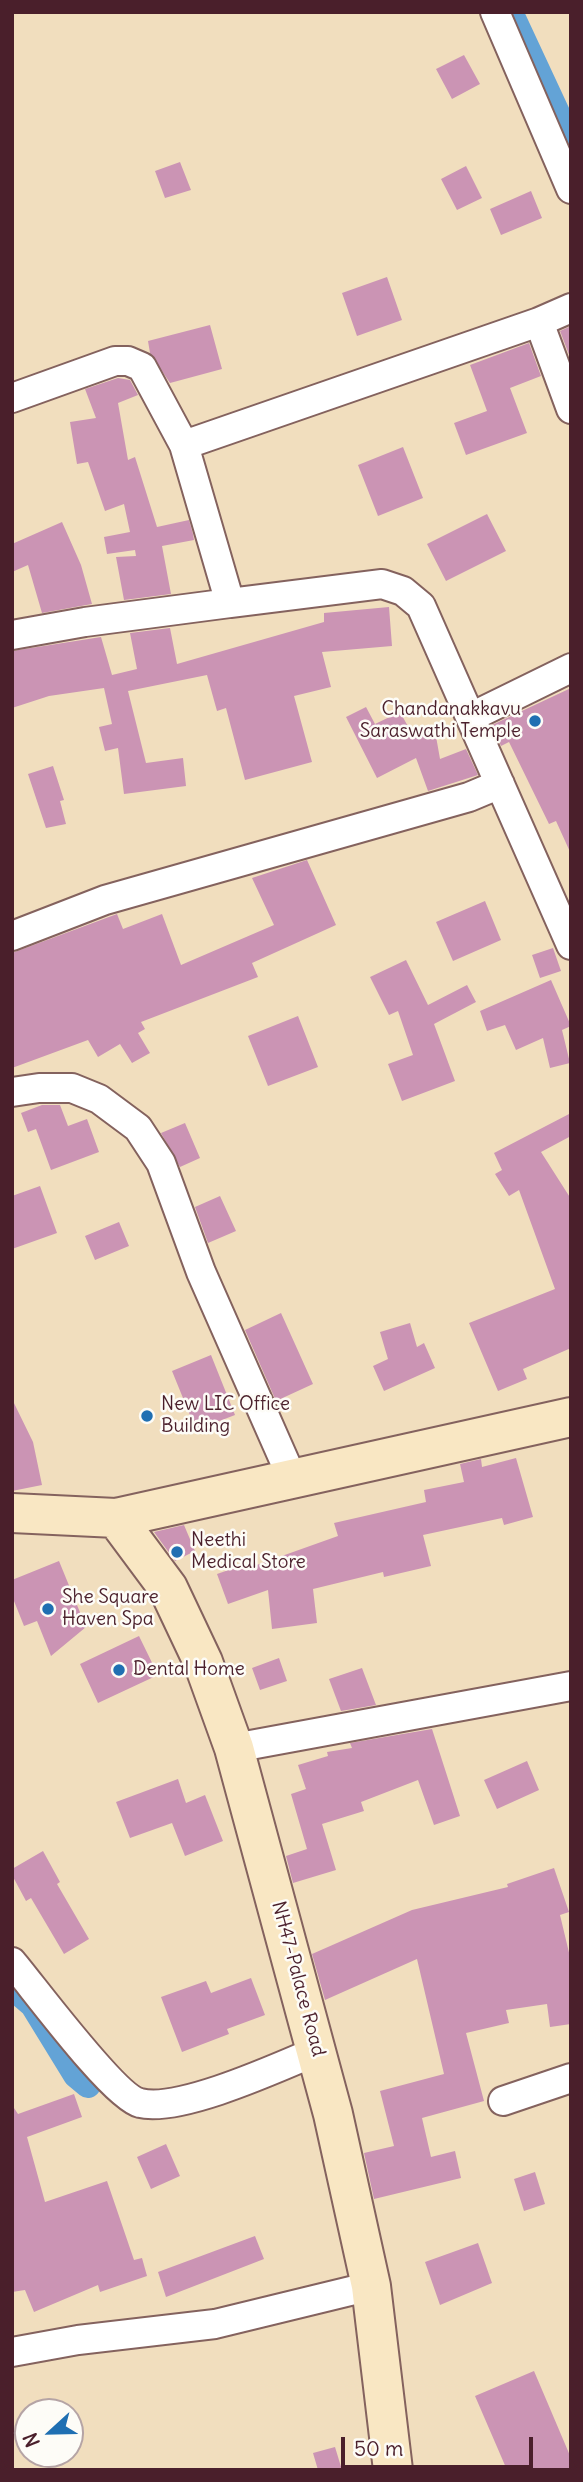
<!DOCTYPE html>
<html>
<head>
<meta charset="utf-8">
<style>
  body { margin:0 }
  #map { position:relative; width:583px; height:2482px; overflow:hidden; background:#f1debe; font-family:Delius,sans-serif }
  canvas { display:block }
  .frame { position:absolute; inset:0; border:14px solid #4a1f2b; pointer-events:none }
  .north { position:absolute; left:14px; top:2398px; width:70px; height:70px; box-sizing:border-box; background:#fdfcf7; border:2px solid #b5a4a5; border-radius:50%; rotate:248deg; font-size:19px; font-weight:700; line-height:28px; text-align:center; color:#4a1f2b }
  .north::after { content:''; display:block; margin:auto; width:24px; height:32px; background:#1f6fb2; clip-path:polygon(50% 0,100% 100%,50% 72%,0 100%) }
  .scale { position:absolute; left:341px; top:2437px; width:192px; height:32px; box-sizing:border-box; border:4px solid #4a1f2b; border-top:0; padding-left:9px; font-size:21px; line-height:24px; white-space:nowrap; color:#4a1f2b; -webkit-text-stroke:5px #fdfcf7; paint-order:stroke }
</style>
</head>
<body>
<div id="map">
<canvas width="583" height="2482"></canvas>
<div class="frame"></div>
<div class="north">N</div>
<div class="scale">50 m</div>
</div>
<script>
const context = document.querySelector('canvas').getContext('2d');
context.lineJoin = 'round';
function stroke(path, color, width, dash) { context.strokeStyle = color; context.lineWidth = width; context.lineCap = dash ? 'butt' : 'round'; context.setLineDash(dash || []); context.stroke(path); }
function fillPath(path, color) { context.fillStyle = color; context.fill(path, 'evenodd'); }
function drawText(font, color, halo, rows, align = 'center') {
  context.font = font + ' Delius,sans-serif'; context.lineWidth = 5; context.setLineDash([]); context.textBaseline = 'middle'; context.strokeStyle = halo; context.fillStyle = color; for (const [text, x, y, turn = 0] of rows) {
    context.save(); context.translate(x, y); context.rotate((+turn || 0) * Math.PI / 180); context.textAlign = isNaN(turn) ? turn : align; if (halo) context.strokeText(text, 0, 0); context.fillText(text, 0, 0); context.restore();
  }
}
stroke(new Path2D(`
  M510,12L571,143
  M12,1987L33,2005L76,2075L88,2085`), '#63a3d6', 26);
fillPath(new Path2D(`
  M464,55L480,84L452,99L436,69Z
  M180,162L191,190L165,198L155,171Z
  M466,166L482,198L457,210L441,179Z
  M531,191L542,218L501,235L490,209Z
  M387,277L402,320L357,336L342,293Z
  M210,325L222,369L170,383L150,353L148,341Z
  M571,326V360L560,331Z
  M529,343L541,376L510,388L527,433L466,455L454,423L487,411L470,365Z
  M118,378L130,380L138,395L118,403L128,460L135,457L157,527L189,520L193,534L194,540L162,546L171,594L124,600L116,557L136,556L135,550L107,554L104,537L130,532L124,504L105,511L88,462L77,464L70,422L96,418L85,389Z
  M403,447L423,498L378,516L358,465Z
  M487,514L506,551L446,581L427,544Z
  M62,522L81,565L92,604L42,613L28,565L12,572V544Z
  M389,607L392,646L322,652L331,687L294,696L312,762L245,780L226,708L217,711L207,675L128,691L146,763L183,758L186,786L124,794L118,748L105,751L99,727L112,724L104,688L49,696L12,708V651L101,637L112,675L137,669L130,633L170,628L177,664L324,622V613Z
  M571,688V854L556,821L549,824L509,742L501,746L492,725Z
  M366,707L375,724L400,712L410,730L434,725L440,759L466,749L478,775L428,791L416,758L377,778L346,717Z
  M53,766L64,800L60,801L66,824L46,828L28,774Z
  M307,860L336,925L252,963L258,977L141,1022L145,1029L138,1033L150,1053L132,1063L120,1044L98,1057L88,1040L12,1068V953L117,914L123,929L162,914L181,965L274,925L252,878Z
  M485,901L501,940L453,961L436,922Z
  M553,948L561,971L540,978L532,955Z
  M406,960L428,1005L467,985L476,1002L434,1024L455,1081L402,1101L388,1064L413,1055L398,1011L389,1015L370,977Z
  M551,980L571,1026L562,1030L570,1063L550,1068L543,1038L516,1050L505,1025L487,1031L480,1011Z
  M298,1016L318,1067L268,1086L248,1036Z
  M42,1105H60L68,1126L87,1119L99,1152L51,1170L36,1129L28,1132L21,1113Z
  M571,1113V1136L541,1152L571,1199V1348L523,1369L527,1379L498,1391L469,1323L555,1289L519,1190L509,1196L495,1174L502,1170L494,1153Z
  M185,1123L200,1158L180,1167L161,1133Z
  M40,1186L57,1233L12,1249V1196Z
  M220,1196L236,1231L208,1243L195,1207Z
  M119,1222L129,1246L95,1260L85,1236Z
  M281,1313L313,1384L276,1401L245,1330Z
  M410,1323L417,1347L424,1343L435,1368L384,1391L373,1366L388,1359L380,1332Z
  M211,1355L235,1415L196,1430L172,1371Z
  M12,1399L33,1442L42,1485L12,1491Z
  M516,1458L533,1517L504,1525L502,1518L423,1535L431,1566L384,1577L383,1572L313,1589L317,1623L272,1629L268,1590L228,1604L217,1574L249,1563L251,1567L338,1536L334,1523L426,1502L424,1490L464,1482L460,1464L481,1459L482,1467Z
  M184,1525L195,1551L175,1561L154,1532Z
  M59,1561L86,1627L51,1656L37,1621L24,1626L12,1596V1580Z
  M139,1636L158,1675L98,1703L80,1664Z
  M279,1658L287,1681L260,1690L252,1668Z
  M362,1668L376,1705L341,1711L329,1679Z
  M432,1729L460,1816L434,1825L418,1780L361,1802L364,1811L322,1824L336,1870L293,1883L286,1856L307,1849L291,1794L306,1789L298,1765L328,1756L327,1752L352,1748L350,1743Z
  M527,1761L539,1790L497,1809L484,1780Z
  M178,1779L186,1803L205,1795L223,1841L185,1856L172,1823L130,1838L116,1802Z
  M43,1851L60,1882L57,1884L89,1939L64,1954L31,1898L26,1901L12,1875V1869Z
  M554,1868L569,1912L560,1915L571,1961V2024L550,2027L547,2004L506,2010L509,2023L466,2033L484,2101L422,2118L431,2157L455,2151L461,2178L374,2199L364,2153L394,2146L380,2091L444,2074L417,1959L325,2000L312,1954L412,1910L508,1887L507,1884Z
  M251,1978L265,2015L227,2029L229,2034L182,2052L161,1997L206,1981L211,1993Z
  M74,2094L82,2117L27,2137L45,2202L107,2181L134,2260L142,2258L147,2276L100,2292L98,2285L34,2312L25,2290L12,2292V2105L18,2114Z
  M166,2144L180,2176L151,2189L137,2157Z
  M535,2172L545,2204L524,2211L514,2179Z
  M255,2236L264,2259L166,2297L158,2272Z
  M478,2243L492,2283L440,2305L425,2262Z
  M534,2371L571,2458V2470H507L475,2396Z
  M335,2447L342,2470H318L313,2453Z`), '#cb94b4');
const street = new Path2D(`
  M495,12L571,189
  M571,308L539,322L571,409
  M12,398L115,361H128L142,367L184,445L230,603L382,584L403,591L421,606L571,945
  M184,445L539,322
  M12,635L85,622L230,603
  M471,717L571,668
  M12,936L105,900L469,797L500,784
  M12,1092L39,1088H72L99,1099L138,1128L161,1163L201,1272L292,1478
  M234,1748L571,1686
  M12,1962C34,1988 114,2097 140,2103C179,2113 279,2067 317,2051
  M503,2101L571,2078
  M12,2352L78,2340L215,2324L371,2286`);
const secondary = new Path2D(`
  M12,1513L116,1518L571,1417
  M116,1518L168,1588L203,1662L234,1748L333,2114L371,2286L393,2470`);
stroke(street, '#84625e', 32);
stroke(secondary, '#84625e', 42);
stroke(street, '#fff', 28);
stroke(secondary, '#f9e7c3', 38);
for (const [x, y, r, color] of [
  [535,721,7,"#1f6fb2"],
  [147,1416,7,"#1f6fb2"],
  [177,1552,7,"#1f6fb2"],
  [48,1609,7,"#1f6fb2"],
  [119,1670,7,"#1f6fb2"]
]) { const dot = new Path2D(); dot.arc(x, y, r, 0, 2 * Math.PI); context.fillStyle = color; context.fill(dot); stroke(dot, '#fdfcf7', 2.5); }
drawText('19px', '#4a1f2b', '#fdfcf7', [
  ["Chandanakkavu",521,710,"right"],
  ["Saraswathi Temple",521,732,"right"],
  ["New LIC Office",161,1405],
  ["Building",161,1427],
  ["Neethi",191,1541],
  ["Medical Store",191,1563],
  ["She Square",62,1598],
  ["Haven Spa",62,1620],
  ["Dental Home",133,1670]
], 'left');
drawText('19px', '#4a1f2b', '#fdfcf7', [
  ["NH47-Palace Road",298,1979,75]
]);
</script>
</body>
</html>
